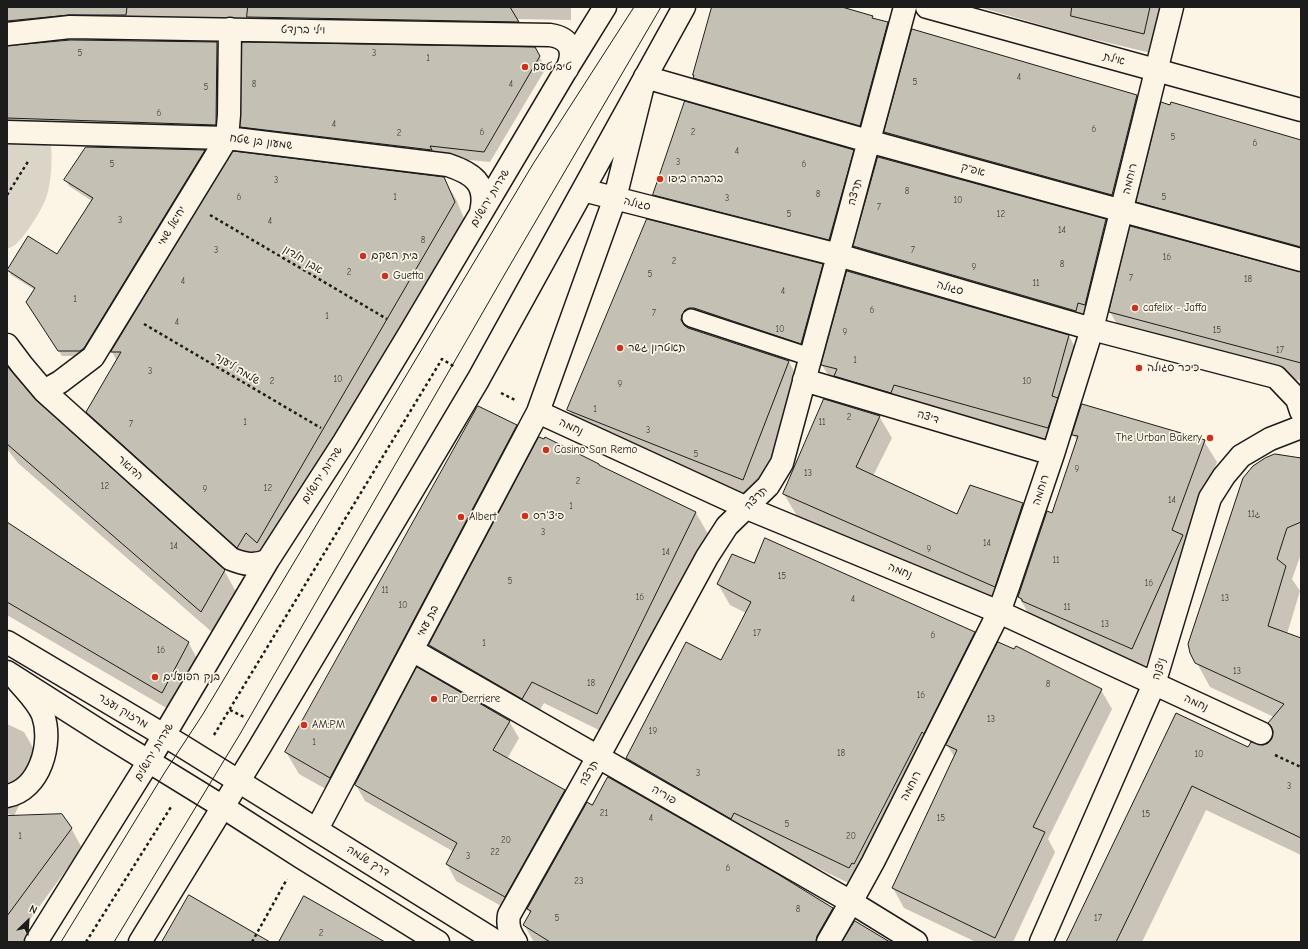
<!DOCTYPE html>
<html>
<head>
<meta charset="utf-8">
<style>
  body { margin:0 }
  #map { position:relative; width:1308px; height:949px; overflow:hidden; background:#fcf5e5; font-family:"Comic Neue",sans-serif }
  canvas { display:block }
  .frame { position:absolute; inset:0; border:8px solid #1c1c1c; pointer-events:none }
  .north { position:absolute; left:8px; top:901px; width:40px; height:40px; -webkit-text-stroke:3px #fcf5e5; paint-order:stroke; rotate:25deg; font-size:11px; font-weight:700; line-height:16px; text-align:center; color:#1c1c1c }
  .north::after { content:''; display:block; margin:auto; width:14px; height:18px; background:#1c1c1c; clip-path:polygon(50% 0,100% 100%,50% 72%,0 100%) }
</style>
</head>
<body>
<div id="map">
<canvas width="1308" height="949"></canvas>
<div class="frame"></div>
<div class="north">N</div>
</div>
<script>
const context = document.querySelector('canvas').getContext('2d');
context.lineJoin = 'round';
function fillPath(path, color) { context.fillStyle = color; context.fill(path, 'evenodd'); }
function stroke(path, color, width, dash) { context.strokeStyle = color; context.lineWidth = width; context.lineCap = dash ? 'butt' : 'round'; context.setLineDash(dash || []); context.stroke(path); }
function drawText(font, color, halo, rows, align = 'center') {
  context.font = font + ' "Comic Neue","Playpen Sans Hebrew",sans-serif'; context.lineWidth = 3.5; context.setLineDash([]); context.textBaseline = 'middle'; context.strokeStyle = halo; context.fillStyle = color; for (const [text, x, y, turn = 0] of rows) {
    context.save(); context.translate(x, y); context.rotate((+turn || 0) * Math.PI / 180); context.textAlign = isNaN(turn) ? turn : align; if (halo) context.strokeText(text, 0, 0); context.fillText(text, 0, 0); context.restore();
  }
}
fillPath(new Path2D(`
  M7,139L51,142C52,159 52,178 47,195C44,207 25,237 15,245C13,246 10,248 7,249Z`), '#dbd5c8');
fillPath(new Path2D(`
  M7,7H571V20L516,19L522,30L7,31Z
  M713,7H838L872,17L873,19L887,23L904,52L876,154L710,106L694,78V75Z
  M979,7H1166L1155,54L1076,35Z
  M217,43L222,51L220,133L7,126V47Z
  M534,48L546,68L490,162L248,138L242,127Z
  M1136,96L1156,129L1301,141V265L1150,223L1139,204L1133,228L1301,273V381L1122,333L1110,312L1131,229L1107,223L1122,249L1101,333L871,275L854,246L904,165L885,132Z
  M87,148L204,151L207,156L83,356H62L31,307L35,290L11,275L8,270L57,255L92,201L69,186L66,180Z
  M853,151L869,179L845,268L671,223L654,195Z
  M234,152L443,178L456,199L466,223L270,563L249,568L99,433L87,412L117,361L112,352Z
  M647,220L822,265L834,286L813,364L701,329L697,331L789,362L801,383L755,501L581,431L569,410Z
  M1069,336L1081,358L1060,449L835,386L822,365Z
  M7,367L34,400L224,570L236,592L213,633L18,463L7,449Z
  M879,416L892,438L873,476L958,515L1022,504L1035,525L1007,607L797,516L784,494Z
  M516,426L528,447L342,798L299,774L286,752Z
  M1073,434L1204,441L1217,462L1187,544L1194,557L1144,669L1031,618L1019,597L1052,514L1077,441Z
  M544,441L696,513L708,534L609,735L544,703L534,719L442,666L430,645Z
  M1301,457V554L1292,579L1300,591L1287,634L1301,639V855L1206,810L1142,942H1067L1176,715L1248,748L1262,746L1269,744L1273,739L1274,732L1269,723L1274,717L1210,687L1191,652L1296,458Z
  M7,523L188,642L200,664L175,713L7,615Z
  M755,565L974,633L987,654L861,889L747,834L639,780L627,758L721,661L746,613L730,605L718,584Z
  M1101,690L1112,709L1048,839L1055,852L1013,942H976L904,908L893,888L955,758L947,745Z
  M509,721L519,738L507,759L564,791L574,807L514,913L456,881L447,864L454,852L365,801L356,785Z
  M7,724L24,732L40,760L14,816L7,813Z
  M7,817L71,828L82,848L23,929L30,940L29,942H7Z
  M528,909H832L845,930L838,942H534L524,925L530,914Z`), '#0003');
const building = new Path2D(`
  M7,7H127L126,15H69L7,21Z
  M248,7H510L519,22L247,17Z
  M712,7H842L873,16L872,18L888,22L860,126L693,78L694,75H693Z
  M1072,7H1150L1144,34L1071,16Z
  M912,29L1137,95L1112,195L884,132Z
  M71,40L217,42L216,125L7,118V46Z
  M242,42L535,47L540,56L484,152L430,146L432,150L240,127Z
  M685,101L854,150L829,240L653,195Z
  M1161,102L1170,105L1171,102L1301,140V247L1136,202Z
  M86,147L205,150L84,348L80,351H58L26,302L35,288L7,270L28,236L57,254L93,198L64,180Z
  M233,151L444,177L455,202L257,543L246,533L237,548L86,412L121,352H111Z
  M878,157L1106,219L1085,305L1078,303L1076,311L853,246Z
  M647,219L823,264L801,344L694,308H689L685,310L682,315L681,320L684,325L688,328L789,361L743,480L567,410Z
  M1130,226L1301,272V363L1109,312Z
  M847,271L1069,335L1052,396L1058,398L1048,428L894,385L891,393L834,376L837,369L821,365Z
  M7,366L36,400L225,570L201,612L7,444Z
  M824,399L880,416L856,467L957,514L970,485L1023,503L995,587L783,494Z
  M1082,404L1205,440L1172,530L1183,535L1132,649L1022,601V599L1018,597L1047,511L1052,513L1078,436L1072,435Z
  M478,406L517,425L330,778L285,752Z
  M539,437L544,439L545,437L599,464V465L696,512L597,714L532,682L522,699L429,645Z
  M1275,454L1301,458V522L1287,528L1277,559L1286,566L1268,626L1301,638V838L1192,786L1116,942H1066L1176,713L1248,747L1251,742L1263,745L1268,743L1272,738L1273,731L1271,726L1268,723L1284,704L1195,663L1190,653L1188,644L1243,478L1253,466L1265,458Z
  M7,522L189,642L162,693L7,602Z
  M765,538L975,632L924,734L922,732L854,864L852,863L849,868L734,813L731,819L626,758L686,642L721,660L751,602L717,584L732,554L754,563Z
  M998,642L1014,649L1016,646L1102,689L1033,827L1045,832L995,938L892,888L957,750L946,745Z
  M417,667L510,721L493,750L565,790L505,897L446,864L457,843L355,785Z
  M608,777L776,873L833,908L817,936L816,942H550L523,925L531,911L527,909L587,802L592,805Z
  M62,814L72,828L7,916V816Z
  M189,895L270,942H162Z
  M304,896L385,942H279Z
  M855,921L890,942H842Z`);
fillPath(building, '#c4c0b3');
stroke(building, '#1c1c1c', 1);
const lane = new Path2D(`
  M691,318L810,357`);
const street = new Path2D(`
  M7,34L70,27L550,35C571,38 575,52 567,69
  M7,132L227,138L448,165C472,173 488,183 481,212
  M583,190L838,255L1092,329L1276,377L1297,399L1301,411
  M7,345L22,365L44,391L231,559C244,564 255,567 268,560
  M804,380L1053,454
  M44,391L60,382L93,357L227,138L229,115L230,29
  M538,412L747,508L999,612L1261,733
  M412,650L851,902L916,942
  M7,796C40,790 53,743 43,715C38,702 26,691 17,680
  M317,829L538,412L615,198L645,77L868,141L1301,260
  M36,942L144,769L268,560L344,442L410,333L566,70L605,7
  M140,942L259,748L478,380L684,7
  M516,942C510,933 507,926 509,915L598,757L707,557L727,526L768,486L782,463L905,7
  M828,942L851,902L873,862L999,612L1009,584L1053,454L1092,329L1172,7
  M1041,942L1154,684L1210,498L1224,476L1241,456L1270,439L1301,427`);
const secondary = new Path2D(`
  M927,7L1301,110
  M7,642L182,746L497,942
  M7,672L106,735L223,807L301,857L438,942`);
stroke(lane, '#1c1c1c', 20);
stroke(street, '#1c1c1c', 25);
stroke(secondary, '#1c1c1c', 25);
stroke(new Path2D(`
  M7,195L29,160
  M210,215L387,319
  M144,324L321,428
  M501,393L515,400
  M230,710L246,718
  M214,735L442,359L455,367
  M1275,755L1301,767
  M86,942L171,807
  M252,942L287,879`), '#1c1c1c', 2.5, [3, 3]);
stroke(lane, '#fcf5e5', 17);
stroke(street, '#fcf5e5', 22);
stroke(secondary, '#fcf5e5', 22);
stroke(new Path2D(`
  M61,942L165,772L203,714L533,164L634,7
  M114,942L240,734L506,272L661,7`), '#1c1c1c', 1);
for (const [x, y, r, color] of [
  [525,67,4,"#c8321e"],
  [660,179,4,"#c8321e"],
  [363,256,4,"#c8321e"],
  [385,276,4,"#c8321e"],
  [1135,308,4,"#c8321e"],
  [620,348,4,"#c8321e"],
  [1139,368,4,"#c8321e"],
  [1210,438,4,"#c8321e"],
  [546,450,4,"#c8321e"],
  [525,516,4,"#c8321e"],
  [461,517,4,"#c8321e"],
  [155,677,4,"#c8321e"],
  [434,699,4,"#c8321e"],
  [304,725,4,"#c8321e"]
]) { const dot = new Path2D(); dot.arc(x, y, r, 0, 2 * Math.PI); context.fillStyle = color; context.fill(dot); stroke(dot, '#fcf5e5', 1.5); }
drawText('9px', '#464542', null, [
  ["5",80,53],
  ["3",374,53],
  ["1",428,58],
  ["4",1019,77],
  ["5",915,82],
  ["8",254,84],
  ["4",511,84],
  ["5",206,87],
  ["6",159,113],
  ["4",334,124],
  ["6",1094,129],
  ["6",482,132],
  ["2",693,132],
  ["2",399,133],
  ["5",1173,137],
  ["6",1255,143],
  ["4",737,151],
  ["3",678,162],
  ["5",112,164],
  ["6",804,164],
  ["3",276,180],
  ["8",907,191],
  ["8",818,194],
  ["6",239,197],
  ["1",395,197],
  ["5",1164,197],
  ["3",727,198],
  ["10",958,200],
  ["7",879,207],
  ["5",789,214],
  ["12",1001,214],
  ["3",120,220],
  ["4",270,221],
  ["14",1062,230],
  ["8",423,240],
  ["3",216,250],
  ["7",913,250],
  ["16",1167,257],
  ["2",674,261],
  ["8",1062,264],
  ["9",974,267],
  ["2",349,272],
  ["5",650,274],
  ["7",1131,278],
  ["18",1248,279],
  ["4",183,281],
  ["11",1036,283],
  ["4",783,291],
  ["1",75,299],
  ["6",872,310],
  ["7",654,313],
  ["1",327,316],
  ["4",177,322],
  ["10",780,329],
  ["15",1217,330],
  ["9",845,332],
  ["17",1280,350],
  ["1",855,360],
  ["3",150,371],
  ["10",338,379],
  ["2",272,381],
  ["10",1027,381],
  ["9",620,384],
  ["1",595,409],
  ["2",849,417],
  ["1",245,422],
  ["11",822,422],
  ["7",131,424],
  ["3",648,430],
  ["5",696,454],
  ["9",1077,469],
  ["13",808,473],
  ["2",578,481],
  ["12",105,486],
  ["12",268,488],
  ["9",205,489],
  ["14",1172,500],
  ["1",571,506],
  ["11ג",1254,514],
  ["3",543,532],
  ["14",987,543],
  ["14",174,546],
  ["9",929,549],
  ["14",666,552],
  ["11",1056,560],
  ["15",782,576],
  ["5",510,581],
  ["16",1149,583],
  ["11",385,590],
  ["16",640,597],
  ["13",1225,598],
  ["4",853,599],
  ["10",403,605],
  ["11",1067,607],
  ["13",1105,624],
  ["17",757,633],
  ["6",933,635],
  ["1",484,643],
  ["16",161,650],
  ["13",1237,671],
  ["18",591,683],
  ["8",1048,684],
  ["16",921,695],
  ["13",991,719],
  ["19",653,731],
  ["1",314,742],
  ["18",841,753],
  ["10",1199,754],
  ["3",698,773],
  ["3",1289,786],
  ["21",604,813],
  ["15",1146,814],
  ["4",651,818],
  ["15",941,818],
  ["5",787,824],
  ["1",20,836],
  ["20",851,836],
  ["20",506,840],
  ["22",495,852],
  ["3",468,856],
  ["6",728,868],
  ["23",579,881],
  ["8",798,909],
  ["5",557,918],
  ["17",1098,918],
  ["2",321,933]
]);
drawText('11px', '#1c1c1c', '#fcf5e5', [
  ["וילי ברנדט",303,30,1],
  ["אילת",1114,59,15],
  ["שמעון בן שטח",261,142,7],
  ["אפ\"ק",973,170,15],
  ["רוחמה",1130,179,-76],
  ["תרצה",855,192,-75],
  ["שדרות ירושלים",490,198,-59],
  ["סגולה",637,204,14],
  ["יחיאל שמי",172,226,-59],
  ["אבן חלדון",303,260,31],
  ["סגולה",950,288,16],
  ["שלמה ליענר",237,369,31],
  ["דיצה",928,417,17],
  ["נחמה",571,427,25],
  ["הדואר",130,468,42],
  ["שדרות ירושלים",322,475,-57],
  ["רוחמה",1041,490,-72],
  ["תרצה",756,498,-46],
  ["נחמה",900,571,22],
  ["בת עמי",428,621,-62],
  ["ניצנה",1159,669,-73],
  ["נחמה",1196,703,25],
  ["מרזוק ועזר",123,711,31],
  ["שדרות ירושלים",154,752,-59],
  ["תרצה",589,773,-60],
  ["רוחמה",911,786,-63],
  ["פוריה",664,795,30],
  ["דרך שלמה",368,861,32]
]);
drawText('11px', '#1c1c1c', '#fcf5e5', [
  ["טיב טעם",533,67],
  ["ברברה ביפו",668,179],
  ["בית השקם",371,256],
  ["Guetta",393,276],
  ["cafelix - Jaffa",1143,308],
  ["תאטרון גשר",628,348],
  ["כיכר סגולה",1147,368],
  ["The Urban Bakery",1202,438,"right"],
  ["Casino San Remo",554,450],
  ["פיצ'רס",533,516],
  ["Albert",469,517],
  ["בנק הפועלים",163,677],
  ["Par Derriere",442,699],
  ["AM:PM",312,725]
], 'left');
</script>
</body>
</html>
